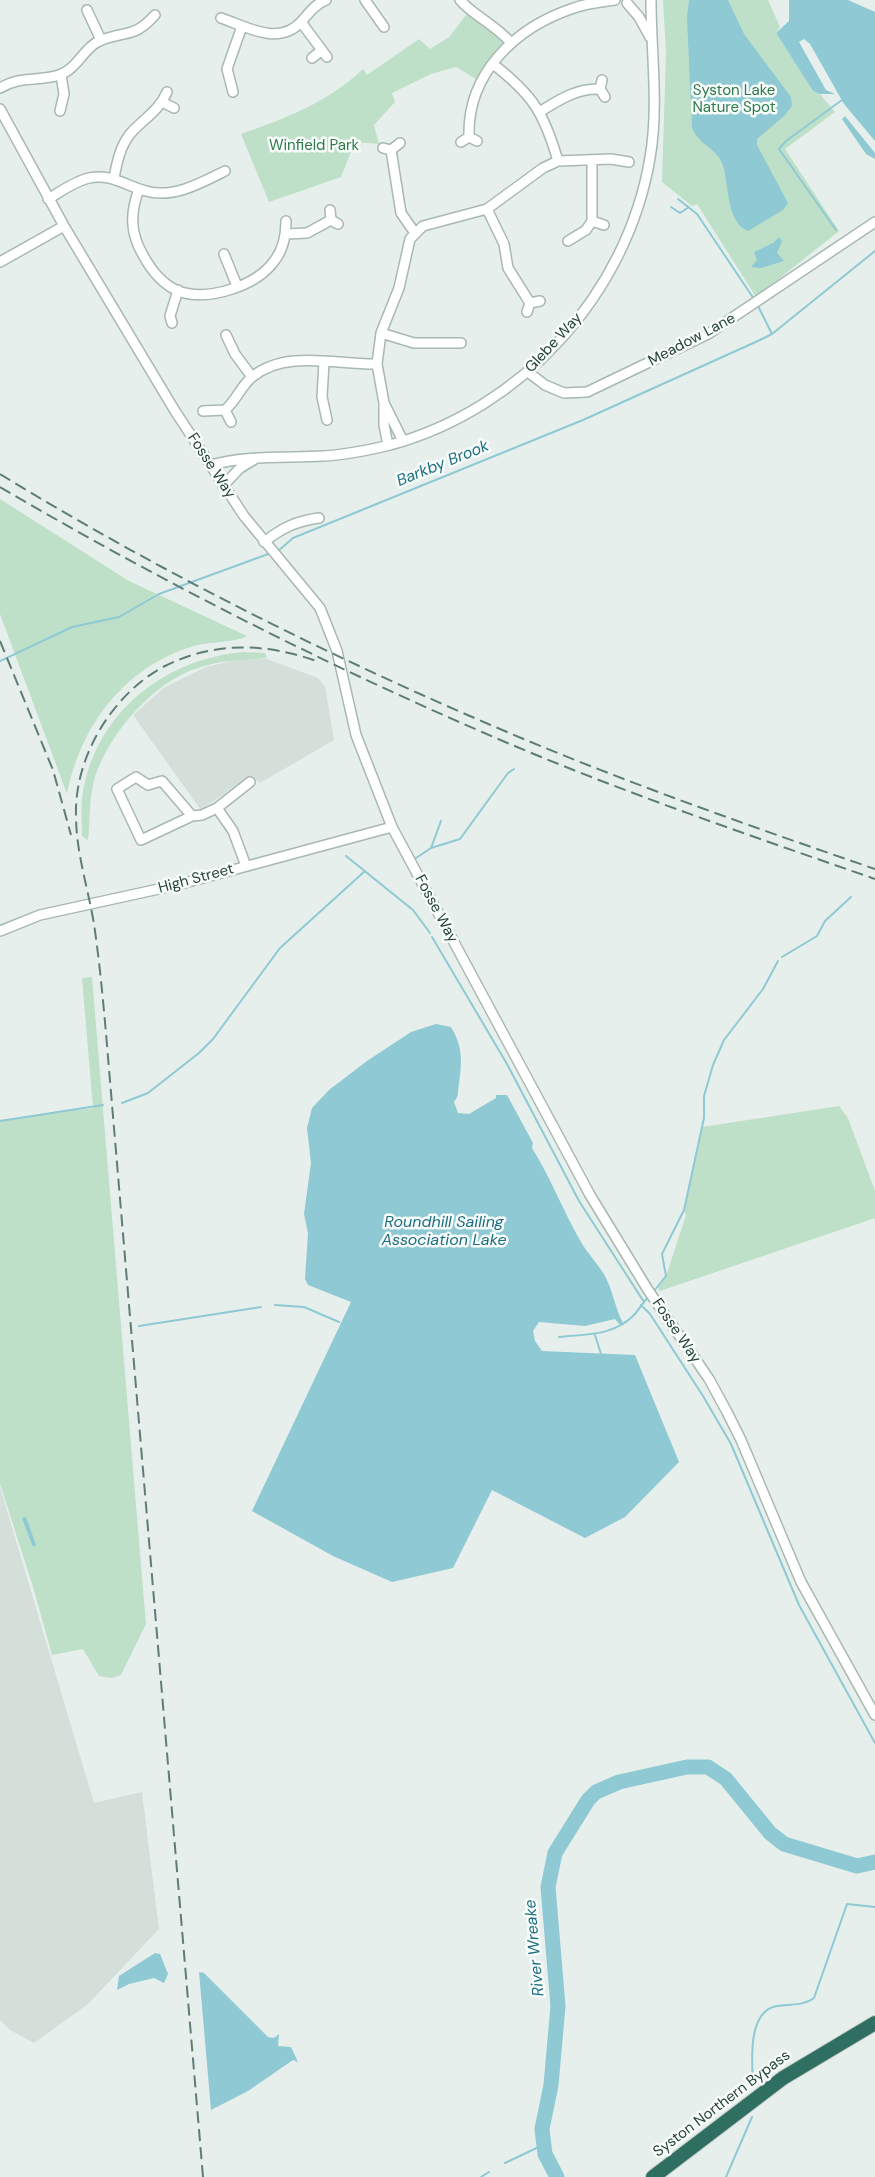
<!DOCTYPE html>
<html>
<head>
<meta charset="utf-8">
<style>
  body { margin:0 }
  canvas { display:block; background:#e6efeb }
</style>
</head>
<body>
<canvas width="875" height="2177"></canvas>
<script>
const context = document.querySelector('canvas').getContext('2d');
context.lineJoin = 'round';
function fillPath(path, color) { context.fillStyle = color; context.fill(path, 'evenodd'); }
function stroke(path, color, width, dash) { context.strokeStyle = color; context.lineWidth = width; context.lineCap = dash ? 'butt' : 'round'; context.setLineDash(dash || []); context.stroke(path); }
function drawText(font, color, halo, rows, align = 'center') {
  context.font = font + ' "DM Sans",sans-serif'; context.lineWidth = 5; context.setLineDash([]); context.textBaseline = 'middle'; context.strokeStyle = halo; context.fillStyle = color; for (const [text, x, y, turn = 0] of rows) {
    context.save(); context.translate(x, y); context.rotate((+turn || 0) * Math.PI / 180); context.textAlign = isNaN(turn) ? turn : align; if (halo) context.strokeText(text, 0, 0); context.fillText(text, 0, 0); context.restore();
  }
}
fillPath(new Path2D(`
  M241,659H267L318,678L325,686L334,740L260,783L250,775L201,810L133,715L165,687L206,667Z
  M0,1487L94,1803L142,1792L159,1929L88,2004L34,2043L10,2030L0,2020Z`), '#d4dfda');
fillPath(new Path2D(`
  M663,0H768L780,27L776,33L813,91L820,94L835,112L785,149L839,231L756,297L697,204L692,206L662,182L666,52Z
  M467,14L505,42L476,79L456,67L431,74L392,93L395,102L374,125L379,144L355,142L341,177L269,202L241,134C286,118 327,103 363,69L367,75L419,39L430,49L449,37Z
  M0,499L129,581L247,636C238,642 207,642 194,646C124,667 81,725 67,794L0,614Z
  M243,652L265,653L267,658C243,660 221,660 198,668C152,682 104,739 93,785C89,802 90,823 88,840L82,836C82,819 80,799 85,782C103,707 168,659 243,652Z
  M92,977L146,1624L121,1675L112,1678L99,1676L83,1649L52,1655L34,1590L0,1484V1120L93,1108L82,978Z
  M839,1106L848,1118L875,1191V1218L660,1291L658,1288L666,1276L686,1215L684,1210L702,1127Z`), '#bfe0c8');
fillPath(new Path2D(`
  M689,0H728L744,34L791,97L792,106L784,116L757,139V145L788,203L783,210L748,231C725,223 729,178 722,163C716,148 698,144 692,128L687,18Z
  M789,0H848L875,12V141L844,104L810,44L804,39L799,42L826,90L835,94H820L813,91L776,33L789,21Z
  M845,116L875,153V159L866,154L842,119Z
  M779,237L782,241L777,253L784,261L761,268L751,267L757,260L754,252L773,243Z
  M436,1024L451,1027C463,1047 462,1061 459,1084C457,1092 460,1095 454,1102L458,1113L469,1114L496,1098V1095H507L533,1143L532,1148C551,1178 563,1211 581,1242C588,1254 598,1264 605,1276C613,1291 615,1308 623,1323L620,1325L615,1319L585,1326L539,1322L533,1331L535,1341L542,1351L635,1355L679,1462L625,1517L585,1538L492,1490L453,1568L392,1582L333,1556L252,1511L351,1302L308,1285L305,1279L308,1233L304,1214L311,1163L307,1128L312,1108L329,1090L367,1061L411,1032Z
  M26,1517L36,1545L33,1547L22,1518Z
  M155,1953L160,1954L168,1974L164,1983L154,1978L129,1984L117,1990L119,1976Z
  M199,1972L204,1973L268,2037L274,2038L279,2034L278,2046L291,2047L298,2062L293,2060L248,2091L211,2110Z`), '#8ec9d4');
stroke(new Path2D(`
  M678,199L697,214L754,299
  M671,207L680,213L689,207
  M836,230L779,149L786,141L842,100
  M757,304L772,334
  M277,552L293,538L583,420L760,340L772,334L875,251
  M0,661L72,627L119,617L159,594L271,553
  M431,848L441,821
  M346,856L413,910L430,933
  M416,858L431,848L460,839L508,773L514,769
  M432,937L507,1064L579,1201L644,1302
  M782,957L817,936L825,921L851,897
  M122,1103L148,1093L199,1053L213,1039L280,948L365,871
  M0,1121L103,1105
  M654,1291L666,1276L662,1254L684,1210L704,1118V1096L713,1065L724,1040L763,989L778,961
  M275,1305L304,1307L339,1322
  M641,1305L650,1314L703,1396L731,1444L799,1605L875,1743
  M139,1326L261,1307
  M595,1335L601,1354
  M559,1337C588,1334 614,1336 635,1314C640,1308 644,1301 650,1295
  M753,2084C752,2062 747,2011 777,2006C789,2004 804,2006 814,1998L847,1904L875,1907
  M505,2163L543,2145
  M481,2177L489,2172
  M726,2177L752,2117`), '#8ec9d4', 2);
stroke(new Path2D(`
  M557,2177L545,2154L542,2129L551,2085L558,2006L548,1887L555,1853L588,1800L596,1792L619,1782L687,1767H708L726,1779L770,1833L784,1844L857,1866L875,1862`), '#8ec9d4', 15);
const minor = new Path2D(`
  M365,0L384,27
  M460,0C475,17 496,25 511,43
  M627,3L639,17L650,37
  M87,10L101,40
  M221,18C247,27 279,46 301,22C310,12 314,5 326,0
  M301,22L327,57
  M312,58L322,50
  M493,64C533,95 544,113 558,161
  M602,80L600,89L605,97
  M0,88C22,75 37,82 59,75C78,69 84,46 102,40C127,30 133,39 155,15
  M233,92L227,69L242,26
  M162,102L174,108
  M0,109L64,226L175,411L244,516L320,608L337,651L356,735L392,827L590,1195L648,1290L709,1379L727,1412L741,1440L801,1582L875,1715
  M60,111L64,94L61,75
  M541,111C559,100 577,88 600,89
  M469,137C467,73 516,27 574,8C587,3 602,2 615,0
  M461,142L469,137L477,141
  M383,148L391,150L400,143
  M391,150L401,213L415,233
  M114,178C117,162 120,147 130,134C143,119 159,111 167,92
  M139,189C130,213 130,233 143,255C151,270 162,284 178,291C208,302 257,286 275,260C284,248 286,234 286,221
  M48,199C60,192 75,181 89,178C111,173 126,186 146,191C173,199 201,183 225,171
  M487,209L504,244L508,268L530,303
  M330,210L331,220L338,224
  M592,221L604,225
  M287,234L307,233L331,220
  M568,241L586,230L592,221V160
  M224,254L237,286
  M0,262L64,226
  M527,312L530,303L540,301
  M172,323L170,316L178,290
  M381,333L414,343H461
  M226,335L235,354L252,377
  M324,362L322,397L327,420
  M528,372L545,385L564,393L587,392L708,334L875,222
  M384,405V425L388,445
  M225,410L231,422
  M203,411L225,410C236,401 241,386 252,377C286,349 337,365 377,364
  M403,441L384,403L377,364L381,333L399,288L410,239L423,226L487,209L543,168L558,161L611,159L629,162
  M211,465C247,455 286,458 323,456C345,455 369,450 390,445C522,409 627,294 650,158C659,106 651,53 651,0
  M223,486L240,468L255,459
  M264,542C282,528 296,521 319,518
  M217,808L250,782
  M192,816L141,840L117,789L136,777L148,785L162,781L192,816L202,815L217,808L233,831L246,866
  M0,931L40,915L177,885L392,827`);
const highway = new Path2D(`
  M653,2177L783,2078L875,2023`);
stroke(minor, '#a8b8b2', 12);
stroke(highway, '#c2cac8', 16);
stroke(minor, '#fff', 9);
stroke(highway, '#2f6f62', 14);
stroke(new Path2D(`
  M0,474C155,569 319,651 486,723C613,778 744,824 875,869
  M0,487C155,578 316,660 482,732C610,788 743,833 875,879
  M0,641L53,770L71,835
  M203,2177L109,1069C105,1021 101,972 94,924C88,888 76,852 76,816C74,757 113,693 165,666C215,641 267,643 319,662`), '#5f7d75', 2, [12, 6]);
drawText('15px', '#2d7a4b', '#f7fbf9', [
  ["Syston Lake",734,91],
  ["Nature Spot",734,108],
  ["Winfield Park",314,146]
]);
drawText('15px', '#24423a', '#f7fbf9', [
  ["Meadow Lane",692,340,-28],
  ["Glebe Way",554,343,-47],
  ["Fosse Way",211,466,57],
  ["High Street",196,879,-15],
  ["Fosse Way",436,909,62],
  ["Fosse Way",676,1331,56],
  ["Syston Northern Bypass",722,2104,-37]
]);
drawText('italic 16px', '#1c6f80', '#f7fbf9', [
  ["Barkby Brook",443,464,-22],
  ["Roundhill Sailing",444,1223],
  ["Association Lake",444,1241],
  ["River Wreake",535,1948,-95]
]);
</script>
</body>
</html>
